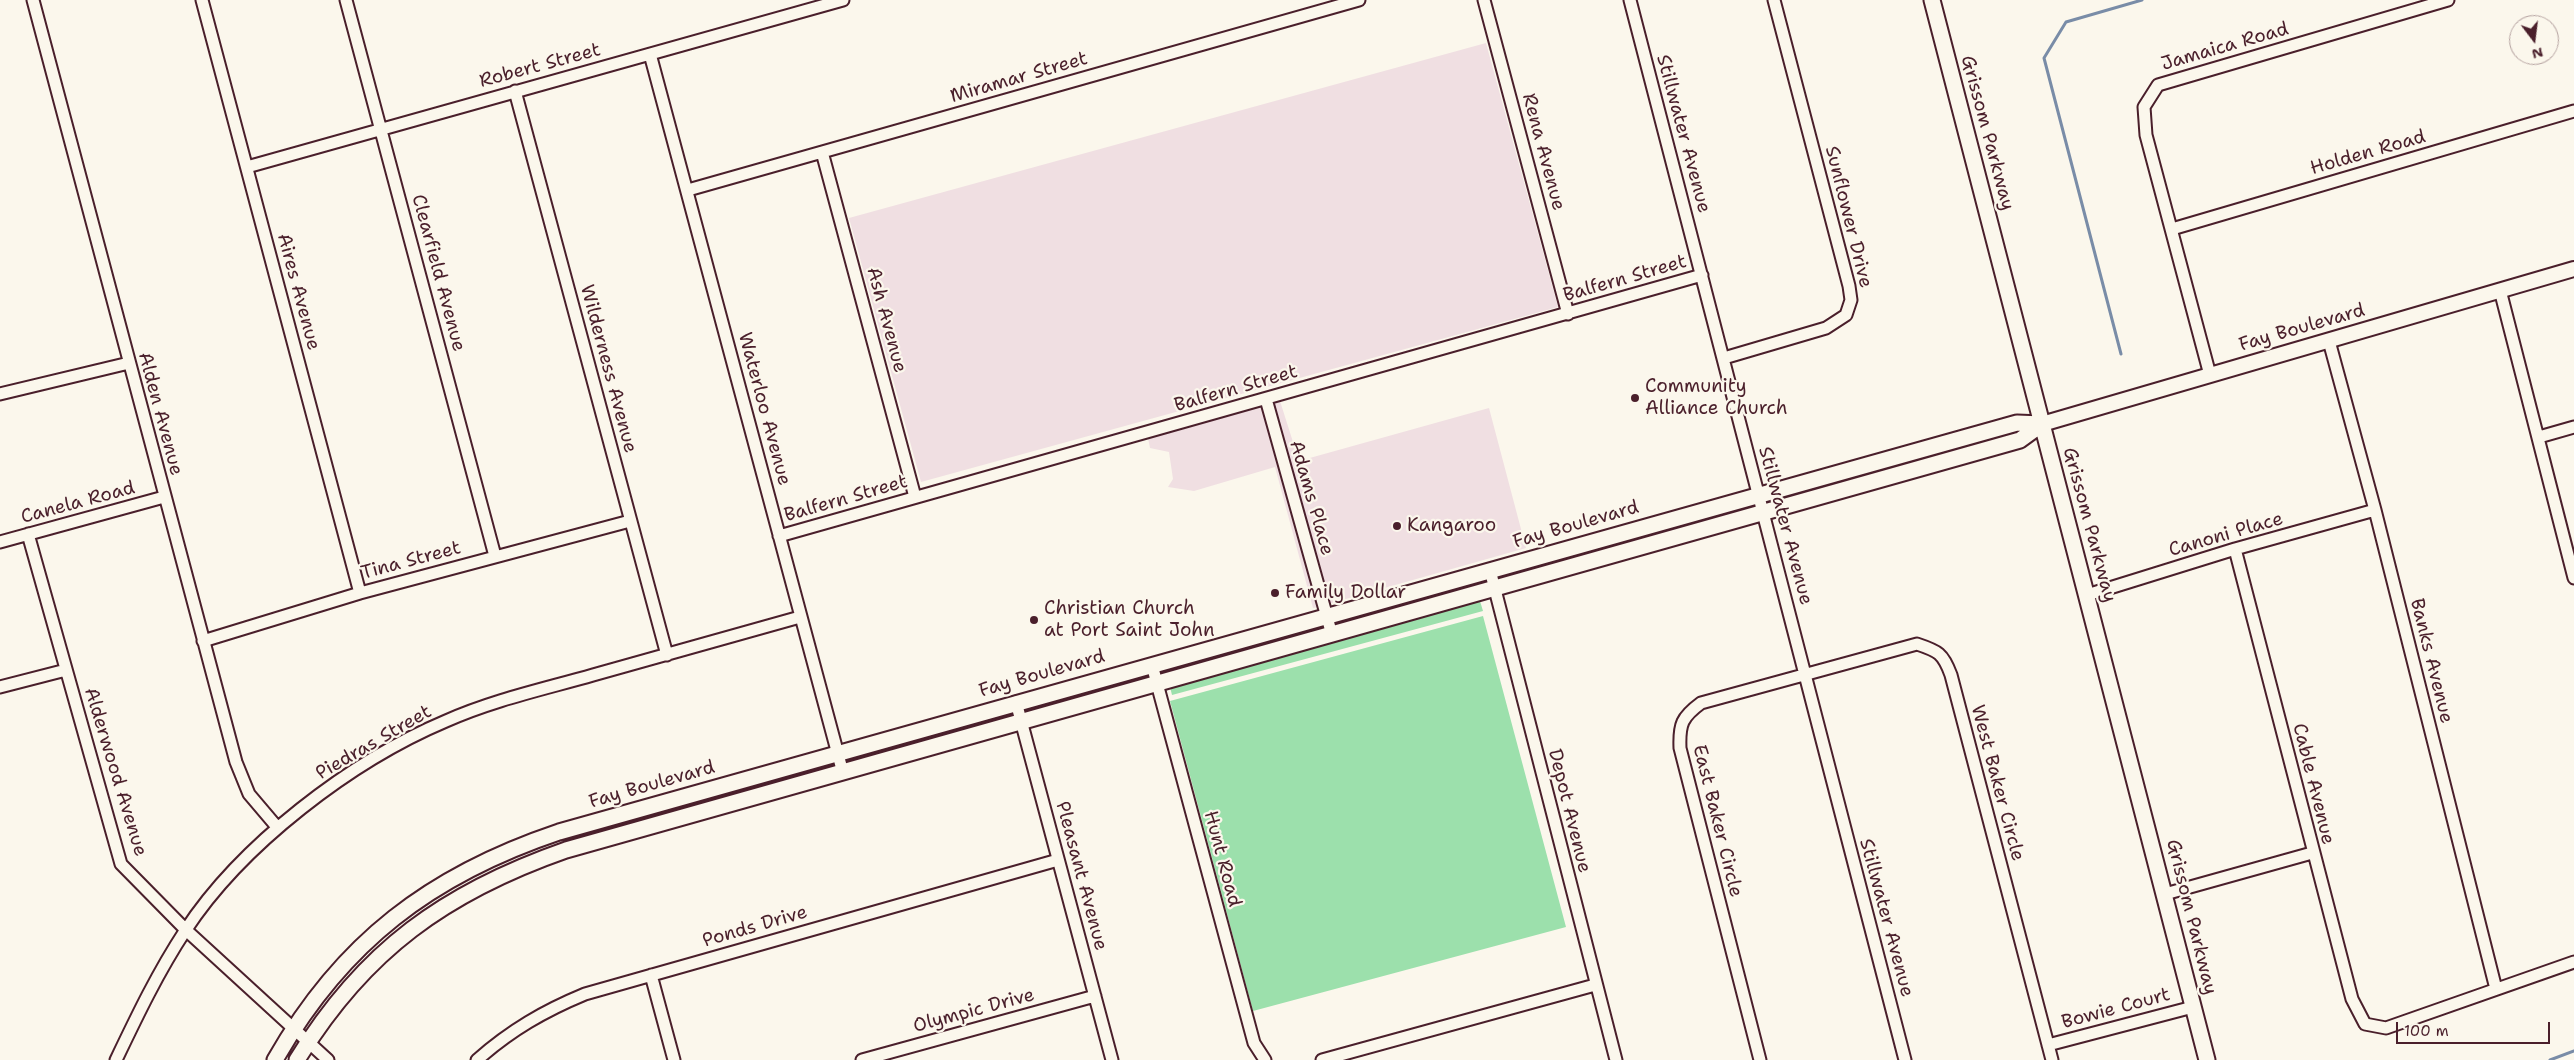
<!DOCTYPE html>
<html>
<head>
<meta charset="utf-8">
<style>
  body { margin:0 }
  #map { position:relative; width:2574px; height:1060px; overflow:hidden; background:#fbf7ec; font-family:"Shantell Sans",sans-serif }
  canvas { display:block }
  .north { position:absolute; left:2509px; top:15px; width:50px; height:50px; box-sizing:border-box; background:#fbf7ec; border:1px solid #b4a19f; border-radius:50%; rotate:165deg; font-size:14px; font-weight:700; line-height:20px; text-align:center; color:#4a1f2b }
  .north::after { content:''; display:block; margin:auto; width:18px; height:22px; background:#4a1f2b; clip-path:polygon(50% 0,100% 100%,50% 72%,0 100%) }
  .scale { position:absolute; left:2396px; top:1022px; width:154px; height:22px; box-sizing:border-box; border:2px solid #4a1f2b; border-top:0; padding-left:6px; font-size:15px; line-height:18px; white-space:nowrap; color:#4a1f2b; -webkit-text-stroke:4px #fbf7ec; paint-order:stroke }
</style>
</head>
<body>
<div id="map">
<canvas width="2574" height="1060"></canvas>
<div class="north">N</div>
<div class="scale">100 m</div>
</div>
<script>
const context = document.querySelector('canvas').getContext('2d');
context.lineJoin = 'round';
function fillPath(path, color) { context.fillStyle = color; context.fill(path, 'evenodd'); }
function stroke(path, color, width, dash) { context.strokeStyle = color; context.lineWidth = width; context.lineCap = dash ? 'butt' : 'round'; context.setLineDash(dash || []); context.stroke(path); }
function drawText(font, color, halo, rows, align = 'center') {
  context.font = font + ' "Shantell Sans",sans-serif'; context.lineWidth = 4.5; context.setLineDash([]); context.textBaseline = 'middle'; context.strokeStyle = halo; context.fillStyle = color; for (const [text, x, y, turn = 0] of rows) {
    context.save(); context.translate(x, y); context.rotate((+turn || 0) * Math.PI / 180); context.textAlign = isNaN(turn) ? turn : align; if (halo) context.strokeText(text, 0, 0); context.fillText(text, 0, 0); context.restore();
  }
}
fillPath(new Path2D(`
  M1486,43L1558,307L921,482L849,218Z
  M1280,401L1299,461L1489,408L1526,548L1328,604L1272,403Z
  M1262,406L1318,607L1313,608L1275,467L1194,491L1168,487L1173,479L1169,452L1150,448L1148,438Z`), '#f0dfe2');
fillPath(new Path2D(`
  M1480,601L1483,611L1172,695L1170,687Z
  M1483,616L1566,927L1253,1011L1170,701Z`), '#9ce0ac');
stroke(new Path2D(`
  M2121,354L2044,58L2066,22L2142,0
  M2550,1060L2574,1051`), '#798ca7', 3);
const minor = new Path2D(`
  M33,0L236,762L249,794L277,827
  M202,0L360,593
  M346,0L495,556
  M1484,0L1568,314
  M1630,0L1905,1060
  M650,54L843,773
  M515,91L667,655
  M822,152L915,497
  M247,167L843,0
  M688,190L1359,0
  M2172,229L2574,111
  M2500,290L2574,578
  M2329,341L2375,510L2496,989
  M1724,358L1826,328L1846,315L1851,300L1849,286L1774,0
  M2210,375L2146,135L2144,107L2158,85L2448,0
  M0,394L129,363
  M1266,399L1332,635
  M2539,437L2574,427
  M28,534L121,864L186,930L328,1060
  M779,536L1702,275
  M0,542L164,497
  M2235,549L2352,999L2365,1024L2386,1028L2574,962
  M1490,570L1616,1060
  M2087,595L2235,549L2375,510
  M203,641L360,593L630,521
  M1152,665L1254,1043L1265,1060
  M0,687L66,670
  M1016,702L1112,1060
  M2165,894L2312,853
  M651,975L674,1060
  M2048,1045L2193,1007
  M116,1060C137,1016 158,972 185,931C241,845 351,761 446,721C493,700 544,689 593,675C662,656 731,637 800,617
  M477,1060C511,1030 544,1011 585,994L1058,860
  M862,1060L1095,996
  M1322,1060L1595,985
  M1760,1060L1680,748C1679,724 1682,717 1701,703L1917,644C1938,651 1943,653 1951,675L2052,1060`);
const tertiary = new Path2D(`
  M2042,424L2574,269`);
const secondary = new Path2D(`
  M1932,0L2207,1060
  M275,1060C342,942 431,875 559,832C1045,696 1530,557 2017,423L2042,424
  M297,1060C364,950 446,892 566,850L2020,440L2042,424`);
stroke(minor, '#4a1f2b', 15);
stroke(tertiary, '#4a1f2b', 18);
stroke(secondary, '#4a1f2b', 19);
stroke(minor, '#fbf7ec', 11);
stroke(tertiary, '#fbf7ec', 14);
stroke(secondary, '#fbf7ec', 15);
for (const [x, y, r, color] of [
  [1635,398,5,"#4a1f2b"],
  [1397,526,5,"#4a1f2b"],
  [1275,593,5,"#4a1f2b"],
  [1034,620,5,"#4a1f2b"]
]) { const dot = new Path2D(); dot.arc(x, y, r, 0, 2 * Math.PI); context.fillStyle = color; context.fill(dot); stroke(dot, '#fbf7ec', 2); }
drawText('19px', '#4a1f2b', '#fbf7ec', [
  ["Jamaica Road",2225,47,-16],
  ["Robert Street",540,66,-15],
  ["Miramar Street",1019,78,-16],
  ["Grissom Parkway",1987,133,75],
  ["Stillwater Avenue",1683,134,75],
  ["Rena Avenue",1543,152,75],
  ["Holden Road",2368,153,-16],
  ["Sunflower Drive",1848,217,76],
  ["Clearfield Avenue",438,273,75],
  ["Balfern Street",1625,279,-16],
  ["Aires Avenue",298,292,75],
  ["Ash Avenue",886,320,75],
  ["Fay Boulevard",2302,328,-16],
  ["Wilderness Avenue",608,369,75],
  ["Balfern Street",1236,389,-16],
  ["Waterloo Avenue",764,409,75],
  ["Alden Avenue",160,414,75],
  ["Adams Place",1311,498,74],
  ["Balfern Street",846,499,-16],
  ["Canela Road",78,503,-15],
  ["Fay Boulevard",1576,525,-16],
  ["Grissom Parkway",2089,525,75],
  ["Stillwater Avenue",1785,526,75],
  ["Canoni Place",2226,535,-16],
  ["Tina Street",411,561,-15],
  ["Banks Avenue",2431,661,76],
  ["Fay Boulevard",1042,674,-16],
  ["Piedras Street",374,743,-30],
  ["Alderwood Avenue",115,772,73],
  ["West Baker Circle",1997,783,75],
  ["Cable Avenue",2313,784,76],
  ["Fay Boulevard",652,785,-16],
  ["Depot Avenue",1569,811,76],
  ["East Baker Circle",1717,821,76],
  ["Hunt Road",1222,859,75],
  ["Pleasant Avenue",1081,876,75],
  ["Grissom Parkway",2191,917,76],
  ["Stillwater Avenue",1886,918,75],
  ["Ponds Drive",755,927,-16],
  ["Bowie Court",2116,1009,-15],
  ["Olympic Drive",974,1011,-15]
]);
drawText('19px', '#4a1f2b', '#fbf7ec', [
  ["Community",1645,387],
  ["Alliance Church",1645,409],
  ["Kangaroo",1407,526],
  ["Family Dollar",1285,593],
  ["Christian Church",1044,609],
  ["at Port Saint John",1044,631]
], 'left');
</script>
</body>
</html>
